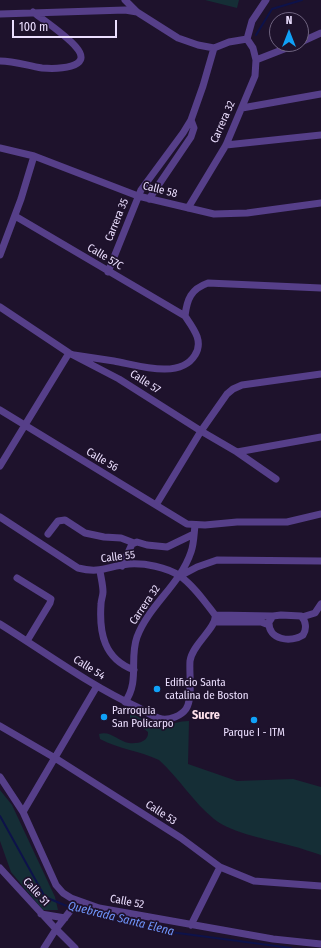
<!DOCTYPE html>
<html>
<head>
<meta charset="utf-8">
<style>
  body { margin:0 }
  #map { position:relative; width:321px; height:948px; overflow:hidden; background:#1e122c; font-family:"Fira Sans Condensed",sans-serif }
  canvas { display:block }
  .north { position:absolute; left:269px; top:12px; width:40px; height:40px; box-sizing:border-box; background:#1e122c; border:1px solid #706480; border-radius:50%; rotate:0deg; font-size:11px; font-weight:700; line-height:16px; text-align:center; color:#ebdefe }
  .north::after { content:''; display:block; margin:auto; width:14px; height:18px; background:#10a1f8; clip-path:polygon(50% 0,100% 100%,50% 72%,0 100%) }
  .scale { position:absolute; left:12px; top:20px; width:105px; height:18px; box-sizing:border-box; border:2px solid #ebdefe; border-top:0; padding-left:5px; font-size:12px; line-height:14px; white-space:nowrap; color:#ebdefe; -webkit-text-stroke:3px #1e122c; paint-order:stroke }
</style>
</head>
<body>
<div id="map">
<canvas width="321" height="948"></canvas>
<div class="north">N</div>
<div class="scale">100 m</div>
</div>
<script>
const context = document.querySelector('canvas').getContext('2d');
context.lineJoin = 'round';
function fillPath(path, color) { context.fillStyle = color; context.fill(path, 'evenodd'); }
function stroke(path, color, width, dash) { context.strokeStyle = color; context.lineWidth = width; context.lineCap = dash ? 'butt' : 'round'; context.setLineDash(dash || []); context.stroke(path); }
function drawText(font, color, halo, rows, align = 'center') {
  context.font = font + ' "Fira Sans Condensed",sans-serif'; context.lineWidth = 3.5; context.setLineDash([]); context.textBaseline = 'middle'; context.strokeStyle = halo; context.fillStyle = color; for (const [text, x, y, turn = 0] of rows) {
    context.save(); context.translate(x, y); context.rotate((+turn || 0) * Math.PI / 180); context.textAlign = isNaN(turn) ? turn : align; if (halo) context.strokeText(text, 0, 0); context.fillText(text, 0, 0); context.restore();
  }
}
fillPath(new Path2D(`
  M205,0H239L237,8Z
  M131,714C139,716 146,722 154,724C166,727 177,721 189,721L188,764L237,781L293,779L321,787V855C311,852 301,848 292,846C268,839 233,834 214,819C193,802 179,778 159,760C140,751 119,749 100,739L99,734C110,730 118,741 129,743C137,744 149,742 148,732L130,718V715Z
  M0,790L12,805L55,897L58,910H43L11,872L0,841Z`), '#152e36');
stroke(new Path2D(`
  M256,35L272,9L302,0
  M0,816L45,897L79,911L163,931L291,948`), '#0d124a', 2);
stroke(new Path2D(`
  M125,0L137,12
  M0,14L125,10L137,12L178,38L198,45L214,48
  M301,42L321,33
  M214,48L229,42L247,39L252,21L266,0
  M256,60L297,44
  M0,61C15,61 28,66 42,68C55,69 95,69 76,47C67,36 45,21 33,12
  M242,108L321,94
  M226,145L321,135
  M0,148L34,156L138,196L214,214L247,213L321,203
  M149,199L191,137L194,128L191,120
  M188,208L226,145L255,76L256,60L253,48L247,39
  M15,216L185,316
  M0,255L21,199L34,156
  M108,272L141,190L183,133L191,120L203,86L214,48
  M0,307L69,353L119,379L201,431L237,452L276,479
  M74,355C87,357 101,359 114,361C137,365 180,380 195,355C204,341 193,328 185,316C187,299 191,289 208,283L321,288
  M0,410L187,524L205,525L237,522H287L321,514
  M237,452L321,437
  M0,466L69,353
  M156,505L201,431L227,394L233,389L242,385L321,374
  M0,517L78,568C101,574 108,566 129,564C145,563 166,567 180,576C194,586 205,602 215,615
  M48,534L58,521L65,520L85,533L104,537L121,538L134,543
  M122,566L132,544L137,542L147,545L167,547L194,534
  M100,571C101,578 103,585 103,592C103,596 101,600 101,604C99,633 104,659 134,670
  M180,576L197,567L217,560L321,561
  M17,578L51,599L50,603L27,641
  M215,615L273,616
  M281,615L301,616C306,621 307,629 303,635C291,643 268,640 269,622L273,616Z
  M302,617L315,613L321,604
  M215,622H261L269,625
  M0,624C45,652 89,685 137,707C145,711 154,718 162,719C170,720 181,716 186,709C193,699 189,674 190,661C192,644 218,627 215,615
  M125,702C140,681 129,659 137,637C149,605 180,585 191,552C194,544 194,534 195,525
  M0,726L55,758L181,838L220,867L254,881L321,886
  M0,777L23,812L56,885L63,893L71,898L99,908L273,939L321,944
  M23,812L97,686
  M0,868L54,927L75,948
  M41,914L65,918
  M191,925L220,867
  M44,948L56,929L78,901`), '#563f89', 7);
for (const [x, y, r, color] of [
  [157,689,4,"#10a1f8"],
  [104,717,4,"#10a1f8"],
  [254,720,4,"#10a1f8"]
]) { const dot = new Path2D(); dot.arc(x, y, r, 0, 2 * Math.PI); context.fillStyle = color; context.fill(dot); stroke(dot, '#1e122c', 1.5); }
drawText('11px', '#ebdefe', '#1e122c', [
  ["Carrera 32",223,122,-66],
  ["Calle 58",160,190,14],
  ["Carrera 35",117,220,-68],
  ["Calle 57C",105,257,31],
  ["Calle 57",145,382,33],
  ["Calle 56",102,460,31],
  ["Calle 55",118,557,-7],
  ["Carrera 32",145,605,-56],
  ["Calle 54",89,668,32],
  ["Calle 53",161,813,33],
  ["Calle 51",36,892,48],
  ["Calle 52",127,902,11]
]);
drawText('11px', '#ebdefe', '#1e122c', [
  ["Edificio Santa",165,683],
  ["catalina de Boston",165,696],
  ["Parroquia",112,711],
  ["San Policarpo",112,724],
  ["Parque I - ITM",254,733,"center"]
], 'left');
drawText('bold 12px', '#fee0eb', '#1e122c', [
  ["Sucre",206,716]
]);
drawText('italic 12px', '#6f94fb', '#1e122c', [
  ["Quebrada Santa Elena",121,919,14]
]);
</script>
</body>
</html>
